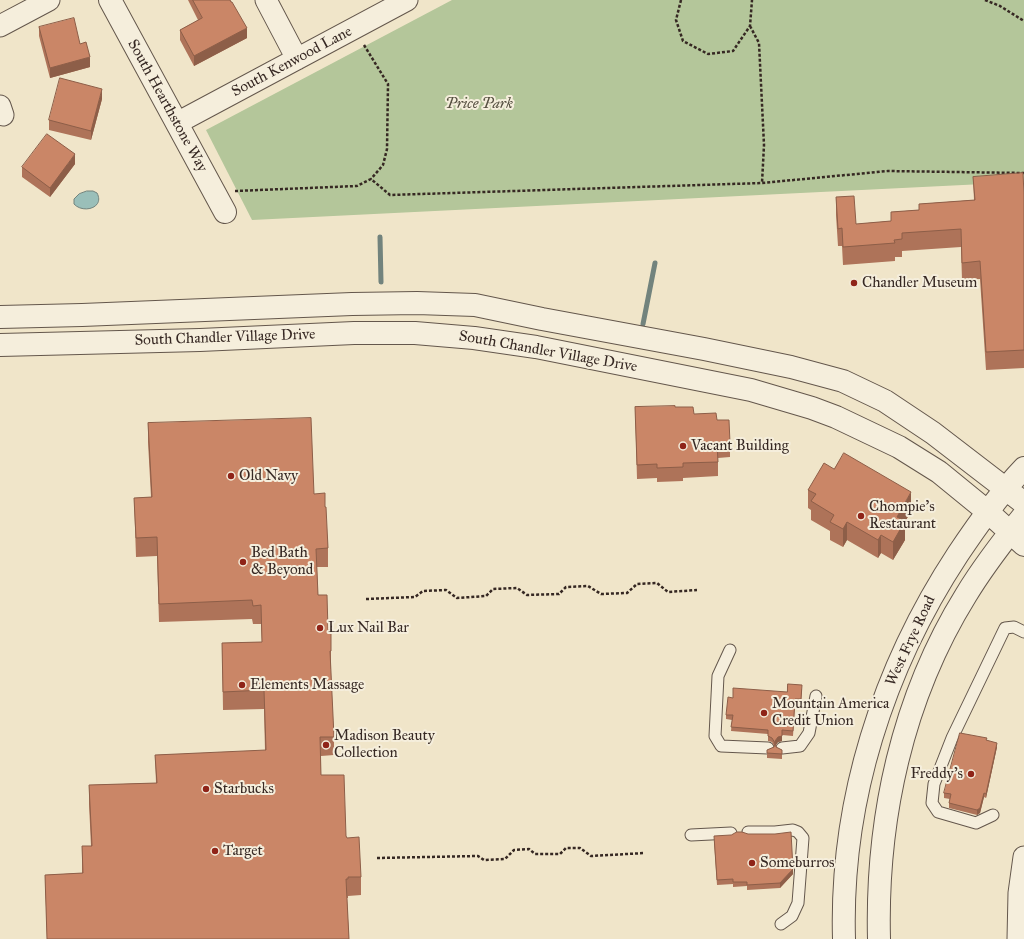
<!DOCTYPE html>
<html>
<head>
<meta charset="utf-8">
<style>
  body { margin:0 }
  canvas { display:block; background:#f0e5c9 }
</style>
</head>
<body>
<canvas width="1024" height="939"></canvas>
<script>
const context = document.querySelector('canvas').getContext('2d');
context.lineJoin = 'round';
function fillPath(path, color) { context.fillStyle = color; context.fill(path, 'evenodd'); }
function stroke(path, color, width, dash) { context.strokeStyle = color; context.lineWidth = width; context.lineCap = dash ? 'butt' : 'round'; context.setLineDash(dash || []); context.stroke(path); }
function drawText(font, color, halo, rows, align = 'center') {
  context.font = font + ' "IM FELL Great Primer",serif'; context.lineWidth = 4; context.setLineDash([]); context.textBaseline = 'middle'; context.strokeStyle = halo; context.fillStyle = color; for (const [text, x, y, turn = 0] of rows) {
    context.save(); context.translate(x, y); context.rotate((+turn || 0) * Math.PI / 180); context.textAlign = isNaN(turn) ? turn : align; if (halo) context.strokeText(text, 0, 0); context.fillText(text, 0, 0); context.restore();
  }
}
fillPath(new Path2D(`
  M452,0H1024V182L252,220L206,130Z`), '#b4c69a');
const water = new Path2D(`
  M87,191H93L97,193C105,208 83,214 74,204V199L79,194Z`);
fillPath(water, '#9abfb9');
stroke(water, '#72837d', 1);
stroke(new Path2D(`
  M380,237L381,282
  M643,324L655,263`), '#72837d', 5);
const service = new Path2D(`
  M730,650L718,676L715,736L721,746L768,748
  M782,748L800,746L809,733L816,696
  M993,815L976,823L938,812L932,803L934,784L952,738L1005,628L1014,627L1024,632
  M748,832H775L793,830L798,832L803,838L798,903L792,916L781,924
  M691,835L731,833`);
const minor = new Path2D(`
  M266,0L297,59
  M0,26L49,0
  M0,106L3,115
  M177,123L407,0
  M1018,939L1019,893L1024,857`);
const tertiary = new Path2D(`
  M110,0L225,212
  M0,317L82,315L352,304L417,303L475,305L542,319L704,349L791,367L843,381L885,401L933,433L1024,503
  M0,345L200,340L354,333H415L474,338L536,347L751,390L812,408L836,417L899,447L939,472L988,512L1024,545
  M844,939C840,802 883,668 958,554C978,524 999,494 1024,468
  M879,939C876,819 902,698 966,595C983,567 1003,541 1024,515`);
stroke(service, '#64574c', 13);
stroke(minor, '#64574c', 23);
stroke(tertiary, '#64574c', 24);
stroke(new Path2D(`
  M681,0L676,20L683,41L708,54L733,51L750,26L752,0
  M985,0L1000,6L1024,21
  M750,26L759,43L764,145L762,183
  M364,45L388,84L387,149L383,165L371,179
  M235,191L357,186L371,179L390,195L762,183L888,171L1024,173
  M366,599L415,597L423,591L446,590L457,598L486,596L493,589L517,588L527,595L559,594L566,587L588,586L601,594L627,593L637,584L657,583L668,592L697,590
  M377,858L478,856L484,860L505,859L514,850L529,849L535,854H560L566,848H580L591,856L645,853`), '#362823', 2.5, [3, 2]);
stroke(service, '#f5eedc', 11);
stroke(minor, '#f5eedc', 21);
stroke(tertiary, '#f5eedc', 22);
fillPath(new Path2D(`
  M188,0H230L247,38L194,66L180,40V30L198,20Z
  M39,27L80,44L90,67L50,78L39,36Z
  M102,99L91,140L49,130V120Z
  M75,164L50,197L22,177V167Z
  M973,177L1024,194V368L986,370L980,279L962,280L961,247L902,251V257H895V261L843,265L842,246H838L836,215V197L856,224L891,221V212L919,210V204L974,200Z
  M635,407H675L694,414L717,420L730,443V457L718,458V476L683,478V481L657,482V478L637,479Z
  M148,423L314,494L325,507L328,548V567H317L318,595L328,630L331,651V669H330L334,737V755L321,756V775L346,836L361,877V895L348,896V898H347L349,939H47L45,875L82,873V846H91L89,804V785L156,783L155,755L265,751L264,709L223,710L222,643L262,642L261,624H253L252,619L159,622L157,556L136,557L134,498L151,497L148,442Z
  M834,469L911,511L905,522V540L893,560L881,553L878,558L847,540L843,547L830,540V531L811,520V510L808,508V490Z
  M802,689L801,704H795L793,736L782,735V741L778,742L776,745V747L782,750V759L767,758V750L774,747V746L772,742L768,741V734L731,731L732,720L726,719V715L733,698L787,692Z
  M987,740L997,747L986,798L984,797L980,813L977,815L949,808V803L950,799L944,798V793Z
  M714,841L793,874L780,888L747,890V886L733,887V884L717,885Z`), '#ae7359');
fillPath(new Path2D(`
  M247,28V38L194,66V56Z
  M90,57V67L50,78V68Z
  M102,89V99L91,140V131Z
  M75,154V164L50,197V188Z
  M911,492V511L905,522V540L893,560V542L897,517Z
  M847,522V540L843,547V529Z
  M881,535V553L878,558V540Z
  M782,736V741L778,742L775,746V741L778,737Z
  M997,743V747L986,798V794Z
  M984,793V797L980,813L977,815V810Z
  M793,869V874L780,888V883Z`), '#8d5e48');
const building = new Path2D(`
  M193,0H230L231,2H232L247,28L194,56L180,30L202,18Z
  M74,18L80,44L86,42L90,57L50,68L39,27Z
  M60,78L102,89L91,131L49,120Z
  M47,134L75,154L50,188L22,167Z
  M1023,173L1024,194V350L986,352L980,261L962,263L961,229L902,233V239L894,240L895,243L843,247L842,228L838,229L836,197L854,196L856,224L891,221V212L919,210V204L975,200L973,177Z
  M675,406V407H693L694,414L716,413L717,420H729L730,443L717,444L718,462L683,463V467L657,468V464L637,465L635,407Z
  M311,418L314,494L325,493V507H326L328,548L316,549L318,595H327L328,630H331V651H330L334,737H320L321,775H344L346,836L347,838L359,837L361,877H348V879H346L349,939H47L45,875L83,873L82,846H92L89,785L157,783L155,755L266,750L264,690L223,692L222,643L262,642L261,605L253,606L252,600L159,604L157,537L136,538L134,498L152,497L148,423Z
  M844,453L911,492L897,517L905,521L893,542L881,535L878,540L847,522L843,529L830,522L834,515L811,501L816,494L808,490L824,463L834,469Z
  M788,684L802,685L801,699H795L793,731L782,730V736L778,737L775,741L776,747L782,750V754L767,753V750L774,747L775,743L772,738L768,736V730L731,727L733,715H726L728,697L733,698V688L787,692Z
  M960,733L987,738L986,740L997,743L986,794L984,793L980,808L977,810L949,803L951,794L944,793Z
  M737,832H742L748,834H775L791,832L793,869L780,883L747,885V882H733V879L717,880L714,836L731,835Z`);
fillPath(building, '#ca8667');
stroke(building, '#8d5e48', 1);
for (const [x, y, r, color] of [
  [854,283,4,"#8f2418"],
  [683,446,4,"#8f2418"],
  [231,476,4,"#8f2418"],
  [861,516,4,"#8f2418"],
  [243,562,4,"#8f2418"],
  [320,628,4,"#8f2418"],
  [242,685,4,"#8f2418"],
  [764,713,4,"#8f2418"],
  [326,745,4,"#8f2418"],
  [971,774,4,"#8f2418"],
  [206,789,4,"#8f2418"],
  [215,851,4,"#8f2418"],
  [752,863,4,"#8f2418"]
]) { const dot = new Path2D(); dot.arc(x, y, r, 0, 2 * Math.PI); context.fillStyle = color; context.fill(dot); stroke(dot, '#f5eedc', 1.5); }
drawText('15px', '#362823', '#f5eedc', [
  ["South Kenwood Lane",292,62,-28],
  ["South Hearthstone Way",167,106,61],
  ["South Chandler Village Drive",225,338,-2],
  ["South Chandler Village Drive",548,352,10],
  ["West Frye Road",911,641,-65]
]);
drawText('italic 15px', '#565041', '#f5eedc', [
  ["Price Park",479,104]
]);
drawText('15px', '#362823', '#f5eedc', [
  ["Chandler Museum",862,283],
  ["Vacant Building",691,446],
  ["Old Navy",239,476],
  ["Chompie's",869,507],
  ["Restaurant",869,524],
  ["Bed Bath",251,553],
  ["& Beyond",251,570],
  ["Lux Nail Bar",328,628],
  ["Elements Massage",250,685],
  ["Mountain America",772,704],
  ["Credit Union",772,721],
  ["Madison Beauty",334,736],
  ["Collection",334,753],
  ["Freddy's",963,774,"right"],
  ["Starbucks",214,789],
  ["Target",223,851],
  ["Someburros",760,863]
], 'left');
</script>
</body>
</html>
